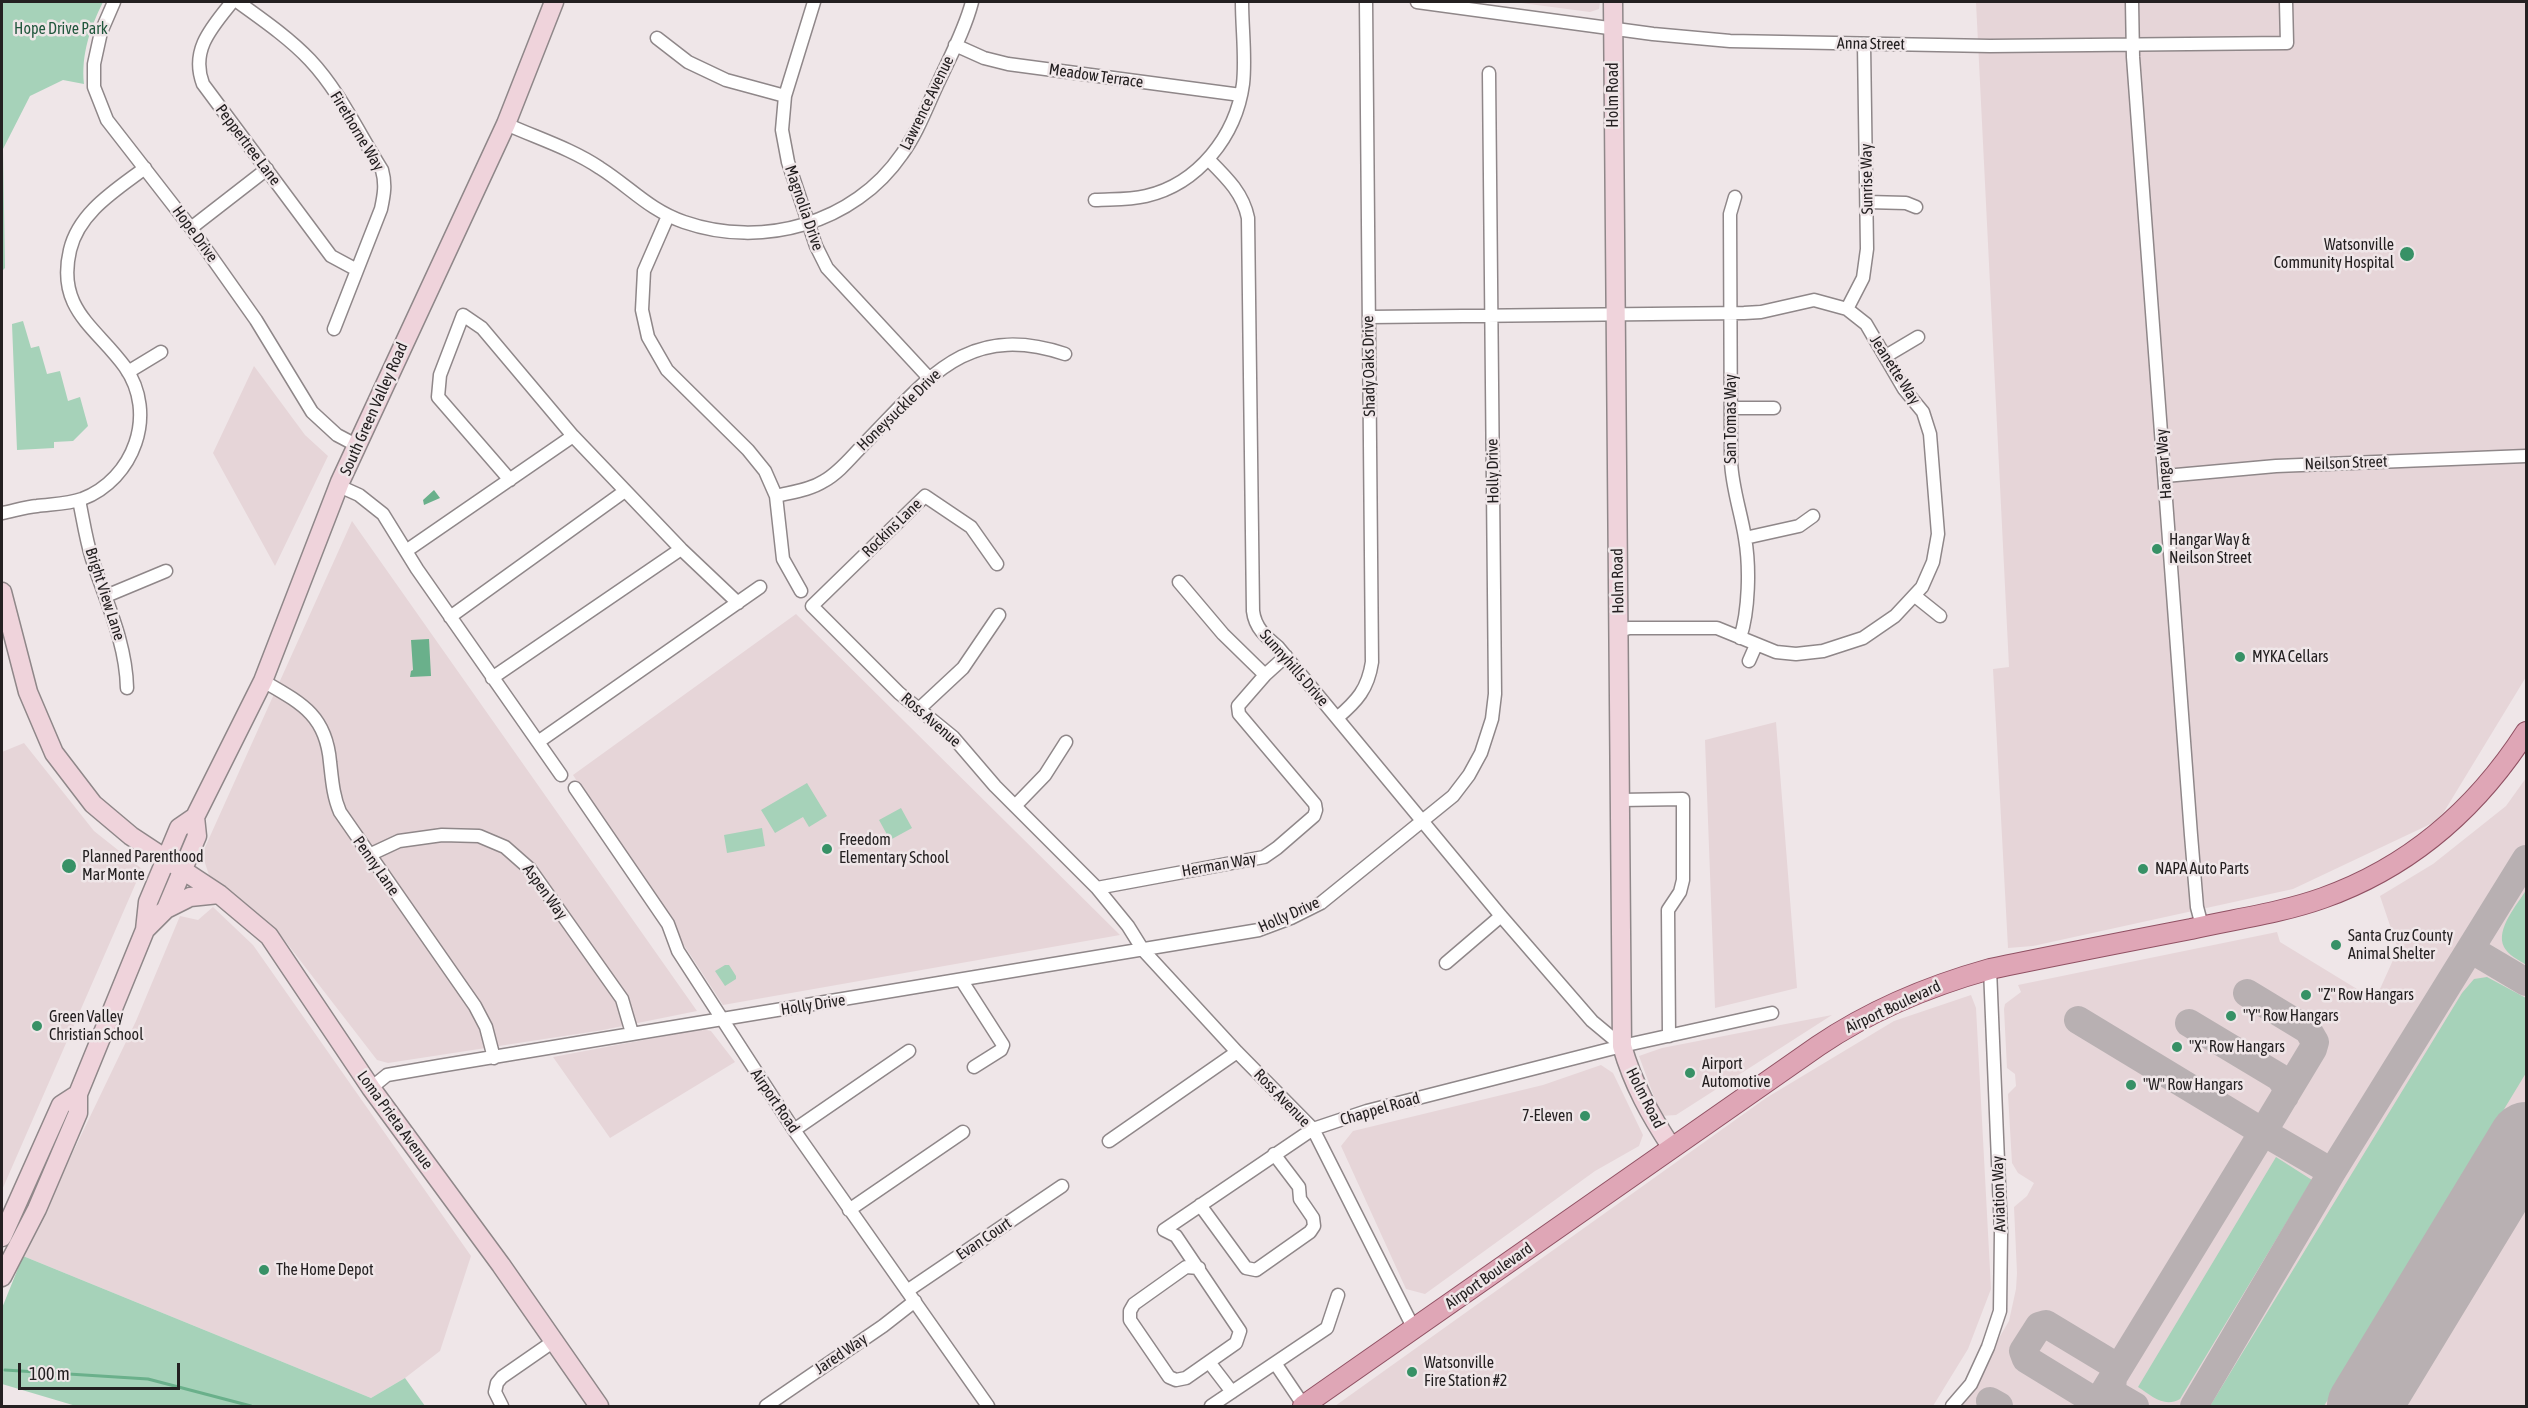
<!DOCTYPE html>
<html>
<head>
<meta charset="utf-8">
<style>
  body { margin:0 }
  #map { position:relative; width:2528px; height:1408px; overflow:hidden; background:#efe6e8; font-family:"Asap Condensed",sans-serif }
  canvas { display:block }
  .frame { position:absolute; inset:0; border:3px solid #242021; pointer-events:none }
  .scale { position:absolute; left:18px; top:1363px; width:162px; height:27px; box-sizing:border-box; border:3px solid #242021; border-top:0; padding-left:8px; font-size:18px; line-height:21px; white-space:nowrap; color:#242021; -webkit-text-stroke:4px #efe6e8; paint-order:stroke }
</style>
</head>
<body>
<div id="map">
<canvas width="2528" height="1408"></canvas>
<div class="frame"></div>
<div class="scale">100 m</div>
</div>
<script>
const context = document.querySelector('canvas').getContext('2d');
context.lineJoin = 'round';
function fillPath(path, color) { context.fillStyle = color; context.fill(path, 'evenodd'); }
function stroke(path, color, width, dash) { context.strokeStyle = color; context.lineWidth = width; context.lineCap = dash ? 'butt' : 'round'; context.setLineDash(dash || []); context.stroke(path); }
function drawText(font, color, halo, rows, align = 'center') {
  context.font = font + ' "Asap Condensed",sans-serif'; context.lineWidth = 5; context.setLineDash([]); context.textBaseline = 'middle'; context.strokeStyle = halo; context.fillStyle = color; for (const [text, x, y, turn = 0] of rows) {
    context.save(); context.translate(x, y); context.rotate((+turn || 0) * Math.PI / 180); context.textAlign = isNaN(turn) ? turn : align; if (halo) context.strokeText(text, 0, 0); context.fillText(text, 0, 0); context.restore();
  }
}
fillPath(new Path2D(`
  M1514,2H1600L1599,9L1590,12Z
  M1976,2H2526V677L2439,820L2293,889L2033,946L2008,948L1993,669L2009,667Z
  M254,366L305,435L328,456L275,566L213,453Z
  M352,521L697,1011L603,1030L388,1063L377,1060L282,937L211,881L202,854Z
  M796,614L1120,935L723,1005L573,775Z
  M1776,722L1797,988L1715,1008L1705,740Z
  M24,743L94,831L142,869L2,1190V752Z
  M2526,778V1406H1959L2009,1321L2016,1289L2017,1273L2014,1207L2027,1196L2034,1183L2018,1173L2012,1163L2008,1094L2016,1086L2015,1074L2007,1068L2004,1009L2005,1004L2021,992L2018,985L2277,932L2280,942L2375,1000L2398,949L2380,896L2433,864L2506,806Z
  M213,907L253,945L471,1256L440,1351L405,1378L371,1398L23,1256L136,1021L180,916L198,920Z
  M1971,995L1976,1008L1991,1289L1968,1349L1933,1406H1335L1766,1098L1894,1021Z
  M1832,1015L1676,1115L1661,1116L1639,1056L1662,1048Z
  M702,1029L711,1031L735,1062L610,1138L553,1057Z
  M1601,1065L1613,1073L1643,1135L1639,1146L1595,1171L1425,1294L1406,1289L1341,1146L1353,1131L1543,1085Z`), '#e6d5d8');
fillPath(new Path2D(`
  M2,2H103C90,28 81,55 84,84L63,80L30,96L3,149L5,268L2,271Z
  M23,321L31,348L39,346L47,374L60,371L68,401L80,397L88,426L73,441L54,442V448L17,450L12,324Z
  M807,783L827,816L809,827L803,817L775,833L761,810Z
  M901,808L912,828L890,840L879,820Z
  M762,828L765,846L727,853L724,835Z
  M2526,890V965C2519,960 2508,955 2504,947C2495,929 2518,904 2526,890Z
  M725,965H729L736,976V979L725,986L715,971Z
  M2487,977L2526,998V1073L2324,1406H2210L2462,993L2474,979Z
  M2276,1157L2312,1180L2180,1399C2164,1408 2152,1396 2138,1387Z
  M23,1256L371,1398L405,1378L425,1406H76L2,1384V1308Z`), '#a6d2b9');
fillPath(new Path2D(`
  M434,490L440,498L424,505L423,500Z
  M429,639L431,676L410,677L411,671L413,670L411,640Z`), '#6ab08b');
stroke(new Path2D(`
  M5,1370L148,1379L251,1406`), '#6ab08b', 3);
stroke(new Path2D(`
  M2472,950L2526,982
  M2078,1020L2263,1132L2313,1049L2315,1042L2308,1030L2247,993
  M2189,1023L2279,1077L2286,1086L2285,1096
  M2116,1395L2135,1406
  M2101,1397L2263,1132L2332,1172
  M2096,1399L2088,1397L2026,1359L2023,1351L2039,1326L2046,1324L2114,1365L2112,1389
  M1990,1401L1999,1406
  M2194,1406L2332,1172L2526,859`), '#b8b0b2', 28);
stroke(new Path2D(`
  M2364,1406L2526,1139`), '#b8b0b2', 74);
const street = new Path2D(`
  M114,2L101,32L94,64V87L107,120L191,228L256,320L312,412L337,435L356,445
  M232,2C212,27 190,50 203,84L331,256L357,270
  M238,2C263,20 289,38 310,60C340,92 359,134 382,170C386,184 384,195 381,209L334,329
  M814,2L785,96L782,130L788,162L816,246L827,268L929,378
  M1417,2L1653,34L1730,41L1990,46L2287,43L2286,2
  M2132,2L2133,57L2191,835L2197,907L2202,926
  M657,38L688,62L726,80L785,96
  M955,45L984,58L1008,64L1241,95
  M506,124C537,138 572,149 600,168C630,187 649,210 684,222C762,249 854,224 902,154C918,132 927,106 939,81C951,55 965,29 972,2
  M1208,159C1226,177 1243,193 1248,218L1253,611C1255,628 1266,637 1278,647L1501,916L1592,1021L1622,1046
  M1735,197L1730,214L1731,461C1732,488 1741,512 1745,538C1750,567 1749,611 1740,638
  M1095,200C1112,199 1129,200 1146,196C1198,184 1236,136 1243,84C1246,58 1242,29 1242,2
  M1867,202L1906,203L1916,207
  M668,216L644,271L642,310L648,337L667,370L748,450L765,471L776,496L783,559L801,591
  M191,228L267,169
  M1847,309L1863,278L1867,249L1864,44
  M1369,317L1744,313L1761,312L1814,300L1847,309L1866,324L1904,389L1923,412L1930,434L1938,534L1933,562L1922,587L1895,616L1863,638L1823,651L1796,654L1776,652L1717,628H1629L1619,631
  M1886,356L1918,337
  M128,372L161,352
  M1731,408H1774
  M2165,476L2276,466L2526,456
  M510,480L438,397L440,375L463,315L482,328L573,436L681,549L738,603
  M339,486L359,495L383,514L417,569L561,775
  M776,496C792,492 810,490 824,481C840,472 852,456 865,443C927,380 966,321 1065,354
  M79,500C83,519 86,540 92,559C106,602 126,642 127,688
  M2,513C13,511 25,507 37,506C52,504 68,504 82,499C134,479 158,414 125,367C96,327 56,309 70,250C79,212 116,190 145,168
  M1745,538L1799,526L1813,516
  M406,551L573,436
  M997,564L971,527L925,496L812,606L899,693L953,737L995,786L1097,888
  M1179,582L1223,634L1265,675
  M106,596L166,571
  M1915,596L1940,616
  M450,617L625,491
  M1286,656L1265,675L1238,706L1239,714L1315,804L1316,810L1314,816L1277,848L1264,857L1097,888L1128,926L1143,950L1237,1052L1313,1129L1414,1329
  M1749,661L1756,645
  M492,678L681,549
  M263,681C301,703 326,715 330,762C332,779 333,796 340,812L475,1006L486,1027L494,1058
  M919,709L963,668L999,615
  M1337,718C1357,701 1368,689 1372,662L1366,2
  M538,742L760,587
  M575,788L668,924L678,951L794,1130L988,1406
  M1620,800L1683,799V880L1680,892L1668,910L1669,1036
  M1015,806L1045,775L1066,742
  M369,855L399,841L442,835L479,836L505,847L530,869L622,999L632,1033
  M1446,963L1501,916
  M962,981L1003,1045L1001,1050L974,1067
  M371,1088L387,1075L439,1066L1259,930L1291,918L1321,903L1453,796L1469,775L1481,753L1492,719L1495,694L1489,73
  M794,1130L909,1051
  M1109,1141L1237,1052
  M1200,1205L1246,1268L1256,1270L1310,1232L1314,1226L1313,1218L1300,1199L1299,1187L1274,1154
  M849,1210L963,1132
  M1199,1268L1186,1267L1134,1304L1130,1311V1320L1169,1377L1176,1380L1186,1378L1236,1343L1240,1331L1176,1236L1164,1230L1313,1129L1367,1111L1622,1046L1772,1013
  M907,1291L1062,1186
  M1209,1362L1232,1392
  M1275,1363L1304,1406
  M502,1406L495,1392L497,1383L502,1377L554,1341
  M766,1406L883,1326L915,1301
  M1211,1406L1327,1328L1338,1295
  M1952,1406L1971,1384L1988,1347L2000,1311L2001,1233L1990,969`);
const secondary = new Path2D(`
  M1613,2L1622,1046C1633,1084 1650,1115 1672,1148
  M2,592L28,692L54,753L93,804L131,836L219,894L269,936L371,1088L501,1265L599,1406
  M166,909L190,897L219,894
  M145,930L166,909L197,836L195,817
  M2,1237L61,1105L78,1094
  M2,1277L37,1209L78,1113V1094L145,930L148,902L179,828L195,817L263,681L340,482L506,124L554,2`);
const primary = new Path2D(`
  M1303,1406L1818,1046C1871,1010 1929,986 1990,969C2057,955 2124,942 2191,929C2235,919 2281,913 2323,898C2410,867 2477,808 2526,732`);
stroke(street, '#8f8789', 15);
stroke(secondary, '#8f8789', 21);
stroke(primary, '#905163', 22);
stroke(street, '#fff', 12);
stroke(secondary, '#efd3db', 18);
stroke(primary, '#dfa6b6', 20);
for (const [x, y, r, color] of [
  [2407,254,8,"#379166"],
  [2157,549,6,"#379166"],
  [2240,657,6,"#379166"],
  [827,849,6,"#379166"],
  [69,866,8,"#379166"],
  [2143,869,6,"#379166"],
  [2336,945,6,"#379166"],
  [2306,995,6,"#379166"],
  [2231,1016,6,"#379166"],
  [37,1026,6,"#379166"],
  [2177,1047,6,"#379166"],
  [1690,1073,6,"#379166"],
  [2131,1085,6,"#379166"],
  [1585,1116,6,"#379166"],
  [264,1270,6,"#379166"],
  [1412,1372,6,"#379166"]
]) { const dot = new Path2D(); dot.arc(x, y, r, 0, 2 * Math.PI); context.fillStyle = color; context.fill(dot); stroke(dot, '#efe6e8', 2); }
drawText('16px', '#21573d', '#efe6e8', [
  ["Hope Drive Park",61,29]
]);
drawText('16px', '#242021', '#efe6e8', [
  ["Anna Street",1871,44,1],
  ["Meadow Terrace",1096,76,8],
  ["Holm Road",1613,95,-90],
  ["Lawrence Avenue",927,103,-64],
  ["Firethorne Way",357,131,59],
  ["Peppertree Lane",248,145,53],
  ["Sunrise Way",1867,179,-91],
  ["Magnolia Drive",804,208,71],
  ["Hope Drive",195,234,54],
  ["Shady Oaks Drive",1369,366,-91],
  ["Jeanette Way",1895,370,57],
  ["South Green Valley Road",374,409,-66],
  ["Honeysuckle Drive",899,410,-44],
  ["San Tomas Way",1731,419,-90],
  ["Neilson Street",2346,463,-2],
  ["Hangar Way",2164,464,-94],
  ["Holly Drive",1493,471,-91],
  ["Rockins Lane",892,528,-44],
  ["Holm Road",1618,581,-91],
  ["Bright View Lane",105,594,72],
  ["Sunnyhills Drive",1294,668,49],
  ["Ross Avenue",931,720,41],
  ["Herman Way",1219,865,-10],
  ["Penny Lane",376,866,55],
  ["Aspen Way",545,892,54],
  ["Holly Drive",1289,915,-24],
  ["Holly Drive",813,1005,-9],
  ["Airport Boulevard",1893,1007,-25],
  ["Ross Avenue",1282,1098,46],
  ["Holm Road",1645,1098,63],
  ["Airport Road",775,1101,56],
  ["Chappel Road",1380,1109,-16],
  ["Loma Prieta Avenue",395,1120,54],
  ["Aviation Way",1999,1194,-92],
  ["Evan Court",984,1239,-34],
  ["Airport Boulevard",1489,1276,-35],
  ["Jared Way",841,1354,-34]
]);
drawText('16px', '#242021', '#efe6e8', [
  ["Watsonville",2394,245,"right"],
  ["Community Hospital",2394,263,"right"],
  ["Hangar Way &",2169,540],
  ["Neilson Street",2169,558],
  ["MYKA Cellars",2252,657],
  ["Freedom",839,840],
  ["Elementary School",839,858],
  ["Planned Parenthood",82,857],
  ["Mar Monte",82,875],
  ["NAPA Auto Parts",2155,869],
  ["Santa Cruz County",2348,936],
  ["Animal Shelter",2348,954],
  ["\"Z\" Row Hangars",2318,995],
  ["\"Y\" Row Hangars",2243,1016],
  ["Green Valley",49,1017],
  ["Christian School",49,1035],
  ["\"X\" Row Hangars",2189,1047],
  ["Airport",1702,1064],
  ["Automotive",1702,1082],
  ["\"W\" Row Hangars",2143,1085],
  ["7-Eleven",1573,1116,"right"],
  ["The Home Depot",276,1270],
  ["Watsonville",1424,1363],
  ["Fire Station #2",1424,1381]
], 'left');
</script>
</body>
</html>
